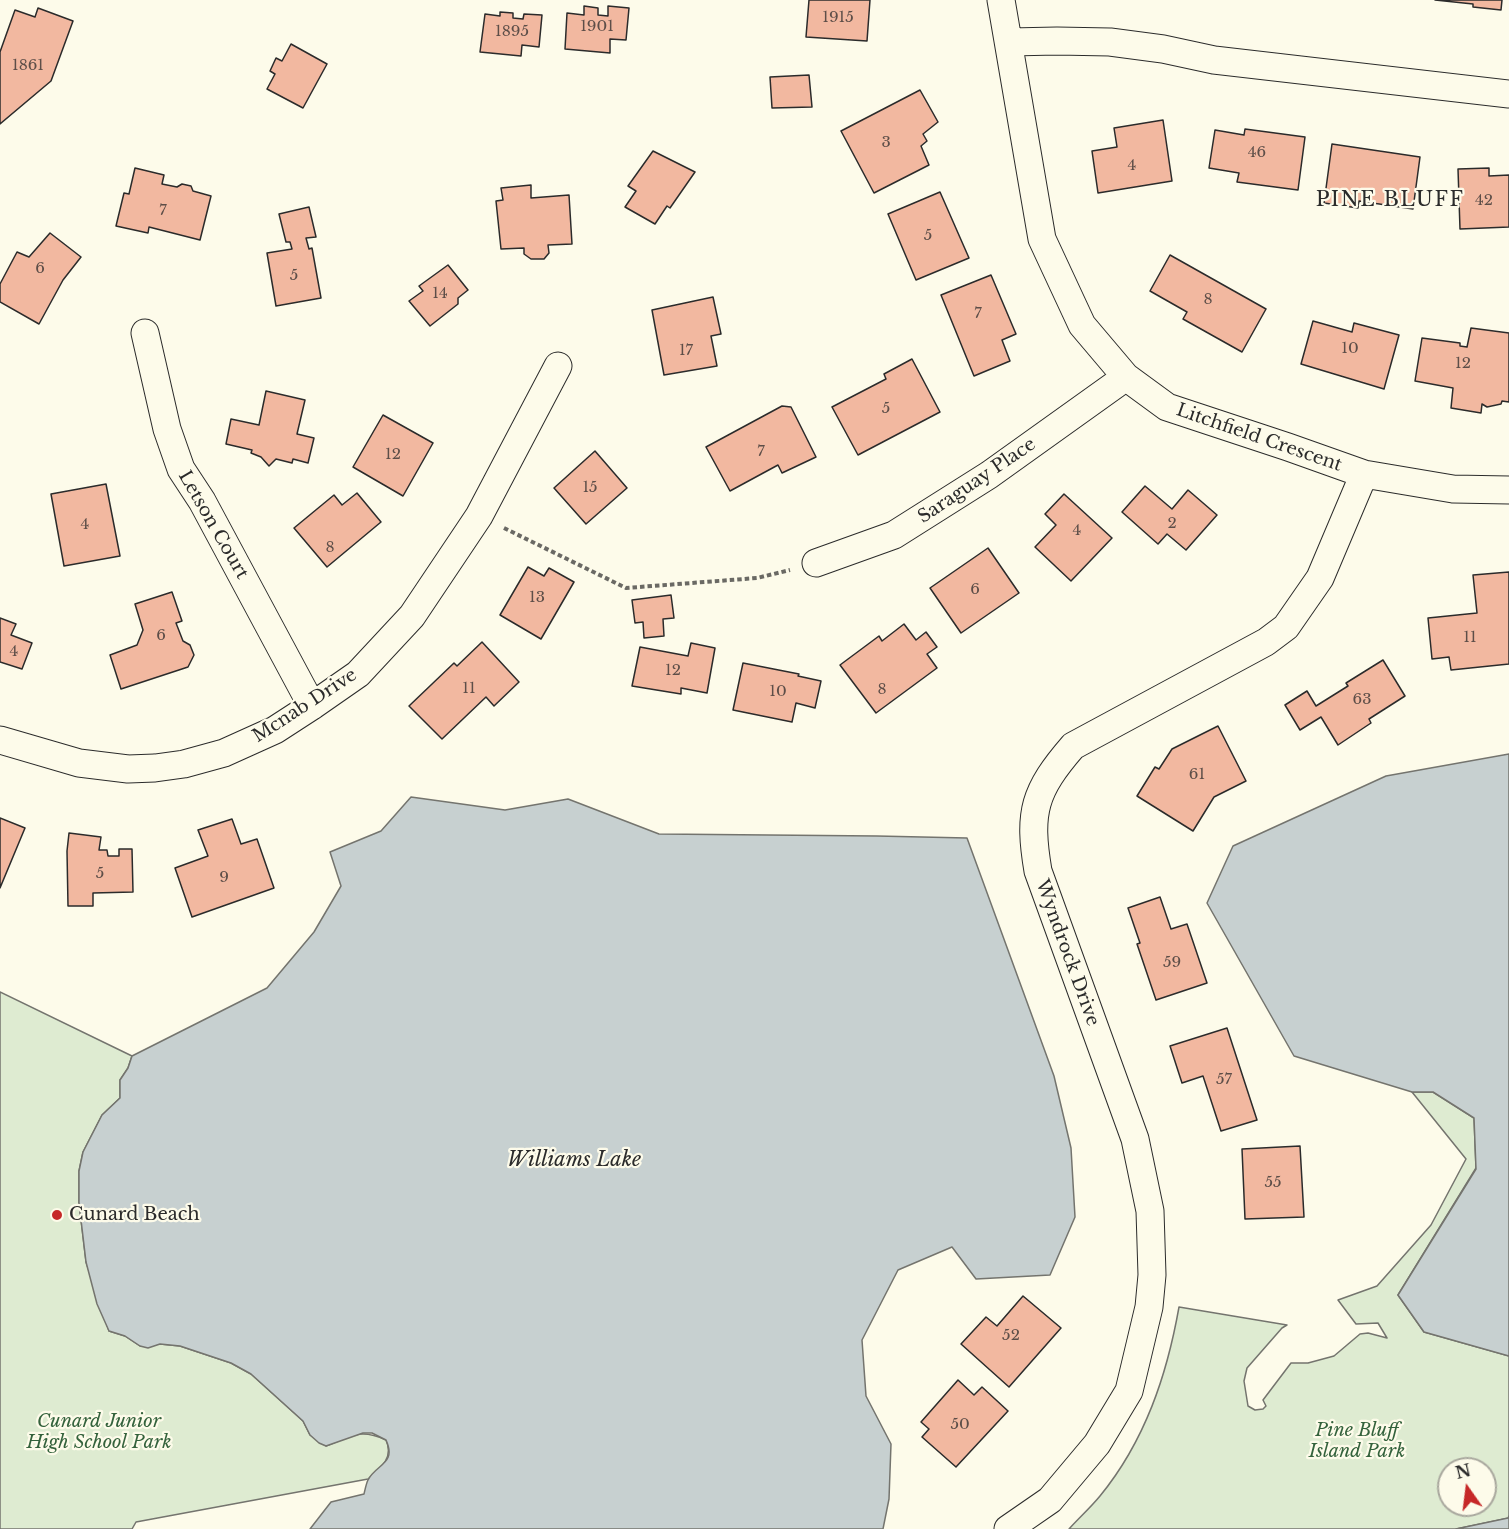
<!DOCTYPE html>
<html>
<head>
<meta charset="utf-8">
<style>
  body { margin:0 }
  #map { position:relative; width:1509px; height:1529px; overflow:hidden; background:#fdfbea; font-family:"Libre Baskerville",serif }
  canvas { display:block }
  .north { position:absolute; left:1437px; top:1457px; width:60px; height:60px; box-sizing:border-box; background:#fdfbea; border:2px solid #a9a89e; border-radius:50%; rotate:346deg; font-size:16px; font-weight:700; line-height:24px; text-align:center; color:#2b2b2b }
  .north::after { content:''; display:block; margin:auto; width:21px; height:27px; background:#c62828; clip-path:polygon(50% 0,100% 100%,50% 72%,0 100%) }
</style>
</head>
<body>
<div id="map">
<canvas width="1509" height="1529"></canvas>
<div class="north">N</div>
</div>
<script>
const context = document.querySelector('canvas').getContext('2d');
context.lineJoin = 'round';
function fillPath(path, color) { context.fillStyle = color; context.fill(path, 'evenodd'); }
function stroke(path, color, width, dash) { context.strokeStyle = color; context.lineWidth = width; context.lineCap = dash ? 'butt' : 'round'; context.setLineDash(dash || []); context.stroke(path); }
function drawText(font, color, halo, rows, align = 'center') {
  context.font = font + ' "Libre Baskerville",serif'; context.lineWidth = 4.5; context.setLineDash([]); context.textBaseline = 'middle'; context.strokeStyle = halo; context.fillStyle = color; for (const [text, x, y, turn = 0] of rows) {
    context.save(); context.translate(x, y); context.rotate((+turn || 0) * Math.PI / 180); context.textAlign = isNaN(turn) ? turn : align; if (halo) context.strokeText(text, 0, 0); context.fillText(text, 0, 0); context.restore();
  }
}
const green = new Path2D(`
  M0,992L132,1056L128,1068L120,1080V1098L102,1115L83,1152L79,1171V1203L86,1262L109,1331L125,1336L140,1346L160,1344L180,1346L231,1363L251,1374L303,1421L310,1435L326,1446C352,1436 360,1428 386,1440C394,1458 381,1468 368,1479L136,1522L132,1529H0Z
  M1412,1092H1433L1474,1118L1476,1168L1398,1295L1424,1332L1509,1356V1518L1456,1529H1069C1079,1518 1091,1507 1100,1496C1145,1441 1167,1375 1179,1307L1287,1325L1282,1328L1247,1368L1244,1381L1248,1406L1255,1410L1263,1409L1266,1406L1263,1400L1291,1363H1308L1334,1356L1360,1334L1368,1333L1387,1338L1378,1323L1356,1324L1338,1300L1377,1286L1431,1225L1466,1159ZM1449,1469H1485V1505H1449Z`);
fillPath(green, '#deebd1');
stroke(green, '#74746e', 1.5);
const water = new Path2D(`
  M1509,754V1356L1424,1332L1398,1295L1476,1169L1474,1118L1433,1092H1412L1294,1056L1207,903L1233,846L1386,776Z
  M411,797L505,810L568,799L659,834L877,836L967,838L1054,1076L1071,1148L1075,1217L1050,1275L976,1279L952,1247L898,1270L862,1340L866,1396L891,1444L889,1499L883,1529H310L331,1502L364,1494C365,1490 366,1484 368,1480C376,1464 397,1464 386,1440L372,1433H363L326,1446L319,1443L310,1435L303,1421L251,1374L231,1363L180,1346L160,1344L148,1348L140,1346L125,1336L109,1331L97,1304L86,1262L79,1203V1171L83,1152L102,1115L120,1098V1080L128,1068L132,1056L267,988L314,932L341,886L330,852L381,831Z
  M1509,1516V1529H1456L1508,1518Z`);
fillPath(water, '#c7d0d0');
stroke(water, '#74746e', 1.5);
const building = new Path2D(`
  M809,0H870L867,41L806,37Z
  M1435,0H1502L1501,10L1473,7V4Z
  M584,6L598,8V15L608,16V6L629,8L626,40L610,39V53L565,49L567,13L584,15Z
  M38,8L73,21L51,81L0,124V52L15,10L35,17Z
  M500,12L513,13V18L523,19L524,14L542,15L539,47L522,45L521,56L480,52L485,14L500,16Z
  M291,44L327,64L303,108L267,89L275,74L270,71L276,58L282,61Z
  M809,75L812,107L772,108L770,77Z
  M920,90L938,122L923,134L927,141L921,146L929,165L874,193L841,131Z
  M1163,120L1172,181L1098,193L1092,151L1117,147L1114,128Z
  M1245,129L1305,137L1298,190L1237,182L1239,173L1209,168L1215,130L1244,135Z
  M1332,144L1420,157L1413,209L1359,201L1358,208L1324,203Z
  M653,151L695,172L670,208L667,206L655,224L625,207L636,191L628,186Z
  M135,168L164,175L162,184L177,187L182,184L191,186L193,191L211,196L200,240L149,227L148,233L116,226L124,193L129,194Z
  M1489,168V176L1509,175V227L1460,229L1458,169Z
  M531,185V198L569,195L572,244L548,245L549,253L544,259H531L524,254V248L501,249L496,201L503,200L501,188Z
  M940,192L969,258L916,280L888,214Z
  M309,207L316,237L306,238L309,249L312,248L321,298L276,306L267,253L292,249L290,242H286L279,214Z
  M50,233L81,257L63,280L39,324L0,302V284L17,252L29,257Z
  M1170,255L1266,309L1242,352L1183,319L1187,312L1150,291Z
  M448,265L468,290L458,298V304L430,326L409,301L423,291L419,286Z
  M991,275L1016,334L1002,340L1010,361L974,376L941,295Z
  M713,297L721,334L711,336L717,366L664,375L652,310Z
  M1313,321L1352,332L1354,323L1399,335L1384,389L1301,364Z
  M1471,328L1509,333V402L1502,401L1501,404L1487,407L1482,404L1481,413L1451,408L1453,388L1415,381L1422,338L1460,343V346L1467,347Z
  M912,359L940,412L858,455L832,407L886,379L884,374Z
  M266,391L305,400L297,434L314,438L308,463L293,459L292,463L276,459L269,466L261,457L251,453L252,450L226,444L231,419L259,425Z
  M782,406L791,407L816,457L782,473L778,465L730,491L706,447Z
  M383,415L433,443L403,496L353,467Z
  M595,451L627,488L586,524L554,488Z
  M106,484L120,556L64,566L51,494Z
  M1145,486L1172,509L1188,490L1217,515L1186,550L1167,534L1158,544L1122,512Z
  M357,493L381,522L327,567L294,528L334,495L342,505Z
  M1064,494L1112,538L1071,581L1035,547L1056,525L1045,514Z
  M988,548L1019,593L961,633L930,588Z
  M528,567L544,576L549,568L574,582L541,639L500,615Z
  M1509,572V664L1451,670L1449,657L1432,659L1428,618L1477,613L1473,575Z
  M172,592L182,621L176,623L183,641L190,645L194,655L188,667L121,689L110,655L137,645L143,630L135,604Z
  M671,595L674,618L663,619L664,636L644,638L643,622L635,623L632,600Z
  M0,618L16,624L11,635L32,643L22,669L0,662Z
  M904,624L916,640L926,632L937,647L927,654L937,668L876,713L840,665L879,636L882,641Z
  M482,642L519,682L494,706L486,697L442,739L409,706L454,663L457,666Z
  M691,643L715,648L707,693L681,688V694L632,686L640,647L688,656Z
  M1383,660L1405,696L1369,719L1371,723L1338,745L1321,717L1300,730L1285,705L1307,691L1316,706L1348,686L1346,683Z
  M743,663L799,674L798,676L821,681L815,708L796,703L792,722L733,710Z
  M1218,726L1246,781L1214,797L1193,831L1137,796L1155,767L1159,769L1172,749Z
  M0,818L25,828L0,888Z
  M232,819L241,844L257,839L274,888L192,917L175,868L208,856L198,830Z
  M69,833L101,837L99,850H107L108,856H119V849H132L133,892L93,893V906H68L67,851Z
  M1160,897L1171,929L1187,924L1207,983L1156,1000L1137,944L1140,943L1128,908Z
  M1227,1028L1257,1120L1221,1131L1203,1076L1182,1083L1170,1046Z
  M1300,1146L1304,1217L1245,1219L1242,1149Z
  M1023,1296L1061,1328L1009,1387L961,1344L986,1317L997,1326Z
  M958,1380L974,1395L982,1387L1008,1411L956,1467L922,1437L929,1429L921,1422Z`);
fillPath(building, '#f2b8a0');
stroke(building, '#2b2b2b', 1.5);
const street = new Path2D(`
  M1001,0L1042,239L1082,325L1126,377L1167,407L1288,447L1364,474L1453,489L1509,490
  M1010,42L1057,41L1110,42L1163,49L1214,60L1509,94
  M145,333L167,429L181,469L202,501L312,706
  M816,563L894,535L989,475L1126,377
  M0,740L79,763L128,769L155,768L184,764L224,753L275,730L312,706L358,674L412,616L479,516L558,366
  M1008,1529L1050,1500L1097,1444L1129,1391L1149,1307L1152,1275L1150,1211L1135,1139L1038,871C1028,812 1034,791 1073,746L1266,642L1286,627L1320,578L1364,474`);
stroke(street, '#2b2b2b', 29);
stroke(new Path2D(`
  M504,528L626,588L757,578L790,570`), '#6a6964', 4, [4.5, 3]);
stroke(street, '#fdfbea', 27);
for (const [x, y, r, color] of [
  [57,1215,6,"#c62828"]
]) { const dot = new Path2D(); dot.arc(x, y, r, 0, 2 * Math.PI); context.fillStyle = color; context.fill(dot); stroke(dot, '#fdfbea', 2); }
drawText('15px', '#5d4e48', null, [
  ["1915",838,18],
  ["1901",597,27],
  ["1895",512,32],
  ["1861",28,66],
  ["3",886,143],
  ["46",1257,153],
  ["4",1132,166],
  ["42",1484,201],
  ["7",163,211],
  ["5",928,236],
  ["6",40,269],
  ["5",294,276],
  ["14",440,294],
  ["8",1208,300],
  ["7",978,314],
  ["10",1350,349],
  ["17",686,351],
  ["12",1463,364],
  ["5",886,409],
  ["7",761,452],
  ["12",393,455],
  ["15",590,488],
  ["2",1172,524],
  ["4",85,525],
  ["4",1077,531],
  ["8",330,548],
  ["6",975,590],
  ["13",537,598],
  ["6",161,636],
  ["11",1470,638],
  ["4",14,652],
  ["12",673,671],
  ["11",469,689],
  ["8",882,690],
  ["10",778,692],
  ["63",1362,700],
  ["61",1197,775],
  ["5",100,874],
  ["9",224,878],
  ["59",1172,963],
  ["57",1224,1080],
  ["55",1273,1183],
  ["52",1011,1336],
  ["50",960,1425]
]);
drawText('18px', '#2b2b2b', '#fdfbea', [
  ["Litchfield Crescent",1259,438,19],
  ["Saraguay Place",977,481,-34],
  ["Letson Court",213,525,60],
  ["Mcnab Drive",305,706,-33],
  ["Wyndrock Drive",1067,953,70]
]);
drawText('18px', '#2b2b2b', '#fdfbea', [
  ["Cunard Beach",69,1215]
], 'left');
drawText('italic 18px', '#34623c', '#fdfbea', [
  ["Cunard Junior",99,1422],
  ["High School Park",99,1443],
  ["Pine Bluff",1357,1431],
  ["Island Park",1357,1452]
]);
context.letterSpacing = '1.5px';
drawText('20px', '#2b2b2b', '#fdfbea', [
  ["PINE BLUFF",1390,200]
]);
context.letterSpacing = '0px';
drawText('italic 20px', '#2b2b2b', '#fdfbea', [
  ["Williams Lake",574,1160]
]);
</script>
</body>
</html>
